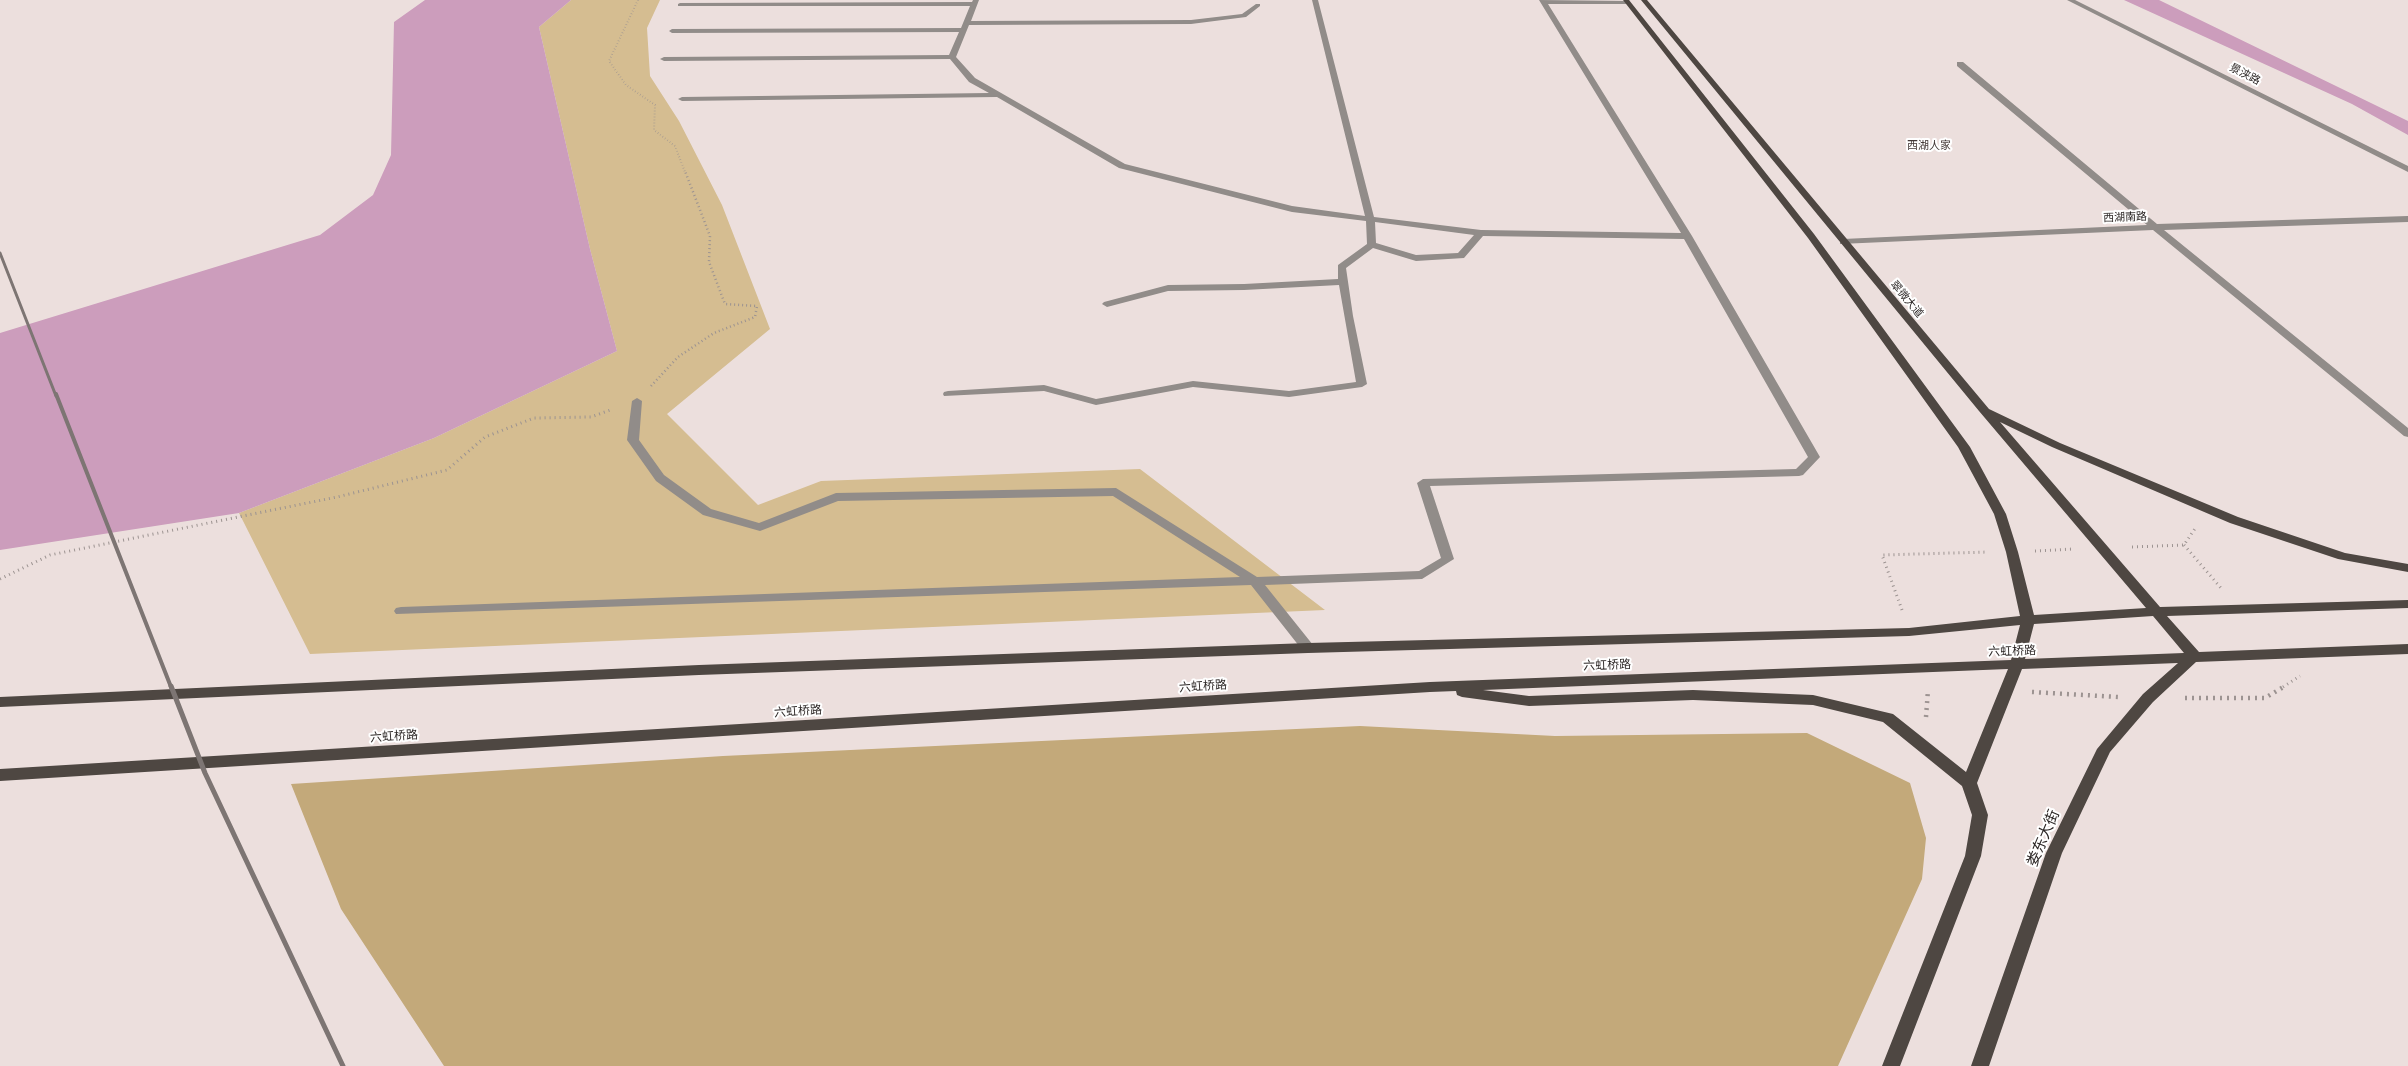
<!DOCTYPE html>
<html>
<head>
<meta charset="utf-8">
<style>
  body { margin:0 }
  canvas { display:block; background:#ecdfdd }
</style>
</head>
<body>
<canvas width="2408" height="1066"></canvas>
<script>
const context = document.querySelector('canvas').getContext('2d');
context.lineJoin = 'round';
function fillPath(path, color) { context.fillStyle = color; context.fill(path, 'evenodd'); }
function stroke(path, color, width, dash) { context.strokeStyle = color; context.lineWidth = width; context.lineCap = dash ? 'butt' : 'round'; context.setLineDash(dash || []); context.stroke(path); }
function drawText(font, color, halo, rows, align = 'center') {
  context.font = font + ' Ubuntu,"Noto Sans SC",sans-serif'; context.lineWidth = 4; context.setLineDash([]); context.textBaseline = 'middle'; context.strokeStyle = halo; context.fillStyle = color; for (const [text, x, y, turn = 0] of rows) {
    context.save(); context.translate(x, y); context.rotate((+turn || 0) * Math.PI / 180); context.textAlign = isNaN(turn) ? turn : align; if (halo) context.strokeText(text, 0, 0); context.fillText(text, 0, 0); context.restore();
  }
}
fillPath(new Path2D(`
  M571,0H660L647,28L650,76L679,121L722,205L770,329L667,414L758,505L821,481L1140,469L1325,610L310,654L239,513L434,438L617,351L590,249L539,27Z`), '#d5bd91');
fillPath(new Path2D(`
  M1360,726L1555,736L1807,733L1910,783L1926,838L1922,879L1838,1066H444L341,909L291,784L723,756Z`), '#c3a97a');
fillPath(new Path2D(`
  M425,0H571L539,27L590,249L617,351L434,438L239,513L0,550V333L320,235L373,195L391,155L394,22Z
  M2124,0H2159L2408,121V135L2352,104Z`), '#cc9dbc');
stroke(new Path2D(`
  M638,0L609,61L626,85L655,105L654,130L675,146L685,172`), '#9c9391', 2, [0.5, 2.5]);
stroke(new Path2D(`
  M651,386L678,357L714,333L755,317L757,306L725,304L709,262L710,236L685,171`), '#9c9391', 2.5, [1, 3]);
stroke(new Path2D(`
  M2184,545L2221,588
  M2132,547L2184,545L2196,527
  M2035,551L2073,549
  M0,579L50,555L337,497L447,470L485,437L534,418L591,417L613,409
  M1902,610L1882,555L1988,552
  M2283,687L2300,676`), '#9c9391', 3, [1, 4]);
stroke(new Path2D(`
  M2032,692L2118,697
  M2185,698H2265L2285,686
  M1926,717L1928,690`), '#9c9391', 4.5, [2, 5]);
fillPath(new Path2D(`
  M973,0H979L971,21L1191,20L1242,14L1256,4H1260V6L1246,17L1191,24L969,25L956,57L975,78L1125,164L1292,206L1365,216L1312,0H1318L1374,217L1481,230L1681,233L1539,0L1629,1L1627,4H1548L1692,236L1820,457L1803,475L1799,476L1430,486L1454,559L1422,579L1265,585L1313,645L1315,648L1313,651H1303L1251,585L396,614L394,611L396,608L401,607L1240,577L1113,496L838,501L760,531L703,515L656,481L627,440L632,401L637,398L642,401L639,440L664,475L711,509L759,523L836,493L1116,488L1257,577L1419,571L1441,558L1417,483L1423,479L1796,469L1808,457L1684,239L1483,236L1464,258L1416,261L1373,248L1346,268L1353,316L1367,384L1362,387L1289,397L1193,387L1096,405L1044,391L944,396L943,394L944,392L948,391L1044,385L1096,399L1193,381L1289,391L1356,382L1339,285L1244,290L1168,291L1107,307L1102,304L1104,302L1168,285L1244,284L1338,279V265L1367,244L1366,221L1292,212L1119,168L997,97L682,101L678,99L682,97L989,93L969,82L950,59L664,61L660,59L664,57L949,55L959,32L672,33L669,31L672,29L961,28L970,6H678V4L680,3L972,2ZM1375,222L1474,235L1458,253L1416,255L1376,243Z
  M2067,0H2075L2408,166V172Z
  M1957,62H1963L2157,224L2408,216V222L2164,230L2408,428V437L2404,436L2153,230L1840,244V240L1843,239L2147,225L1957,66Z`), '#918c89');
fillPath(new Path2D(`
  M1623,0H1629L1814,234L1970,447L2006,514L2018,552L2034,615L2146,608L1979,411L1641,0H1647L1989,409L2060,443L2238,517L2345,553L2408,564V572L2338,559L2230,523L2052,447L2000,422L2160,607L2408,600V608L2167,616L2199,652L2408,644V654L2196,662L2153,702L2110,752L2062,853L1989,1066H1971L2046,853L2097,749L2143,694L2178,663L2022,669L1977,783L1988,815L1981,856L1900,1066H1882L1965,856L1972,815L1962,786L1883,722L1813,705L1693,700L1529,706L1462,697L1457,695L1456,691L1430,692L0,781V769L1430,682L2011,660L2020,625L1909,636L1308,653L699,675L0,707V697L699,665L1308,643L1909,628L2020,616L2006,552L1994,514L1958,447L1808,238ZM2153,616L2184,653L2025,659L2034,624ZM2008,669L1966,772L1893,714L1813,695L1693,690L1529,696L1483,690Z`), '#4e4742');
stroke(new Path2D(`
  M0,253L56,396`), '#7d7573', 3);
stroke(new Path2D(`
  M56,394L171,687`), '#7d7573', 4);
stroke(new Path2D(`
  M171,686L205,773L343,1066`), '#7d7573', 5);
drawText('11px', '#2c2726', '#fff', [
  ["景浃路",2245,74,27],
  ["西湖南路",2125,217,-2],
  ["翠微大道",1907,299,50]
]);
drawText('11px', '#433937', '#fff', [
  ["西湖人家",1929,145]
]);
drawText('12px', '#2c2726', '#fff', [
  ["六虹桥路",2012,651,-2],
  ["六虹桥路",1607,665,-2],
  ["六虹桥路",1203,686,-4],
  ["六虹桥路",798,711,-4],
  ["六虹桥路",394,736,-4]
]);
drawText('15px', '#2c2726', '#fff', [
  ["娄东大街",2043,838,-67]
]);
</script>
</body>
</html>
